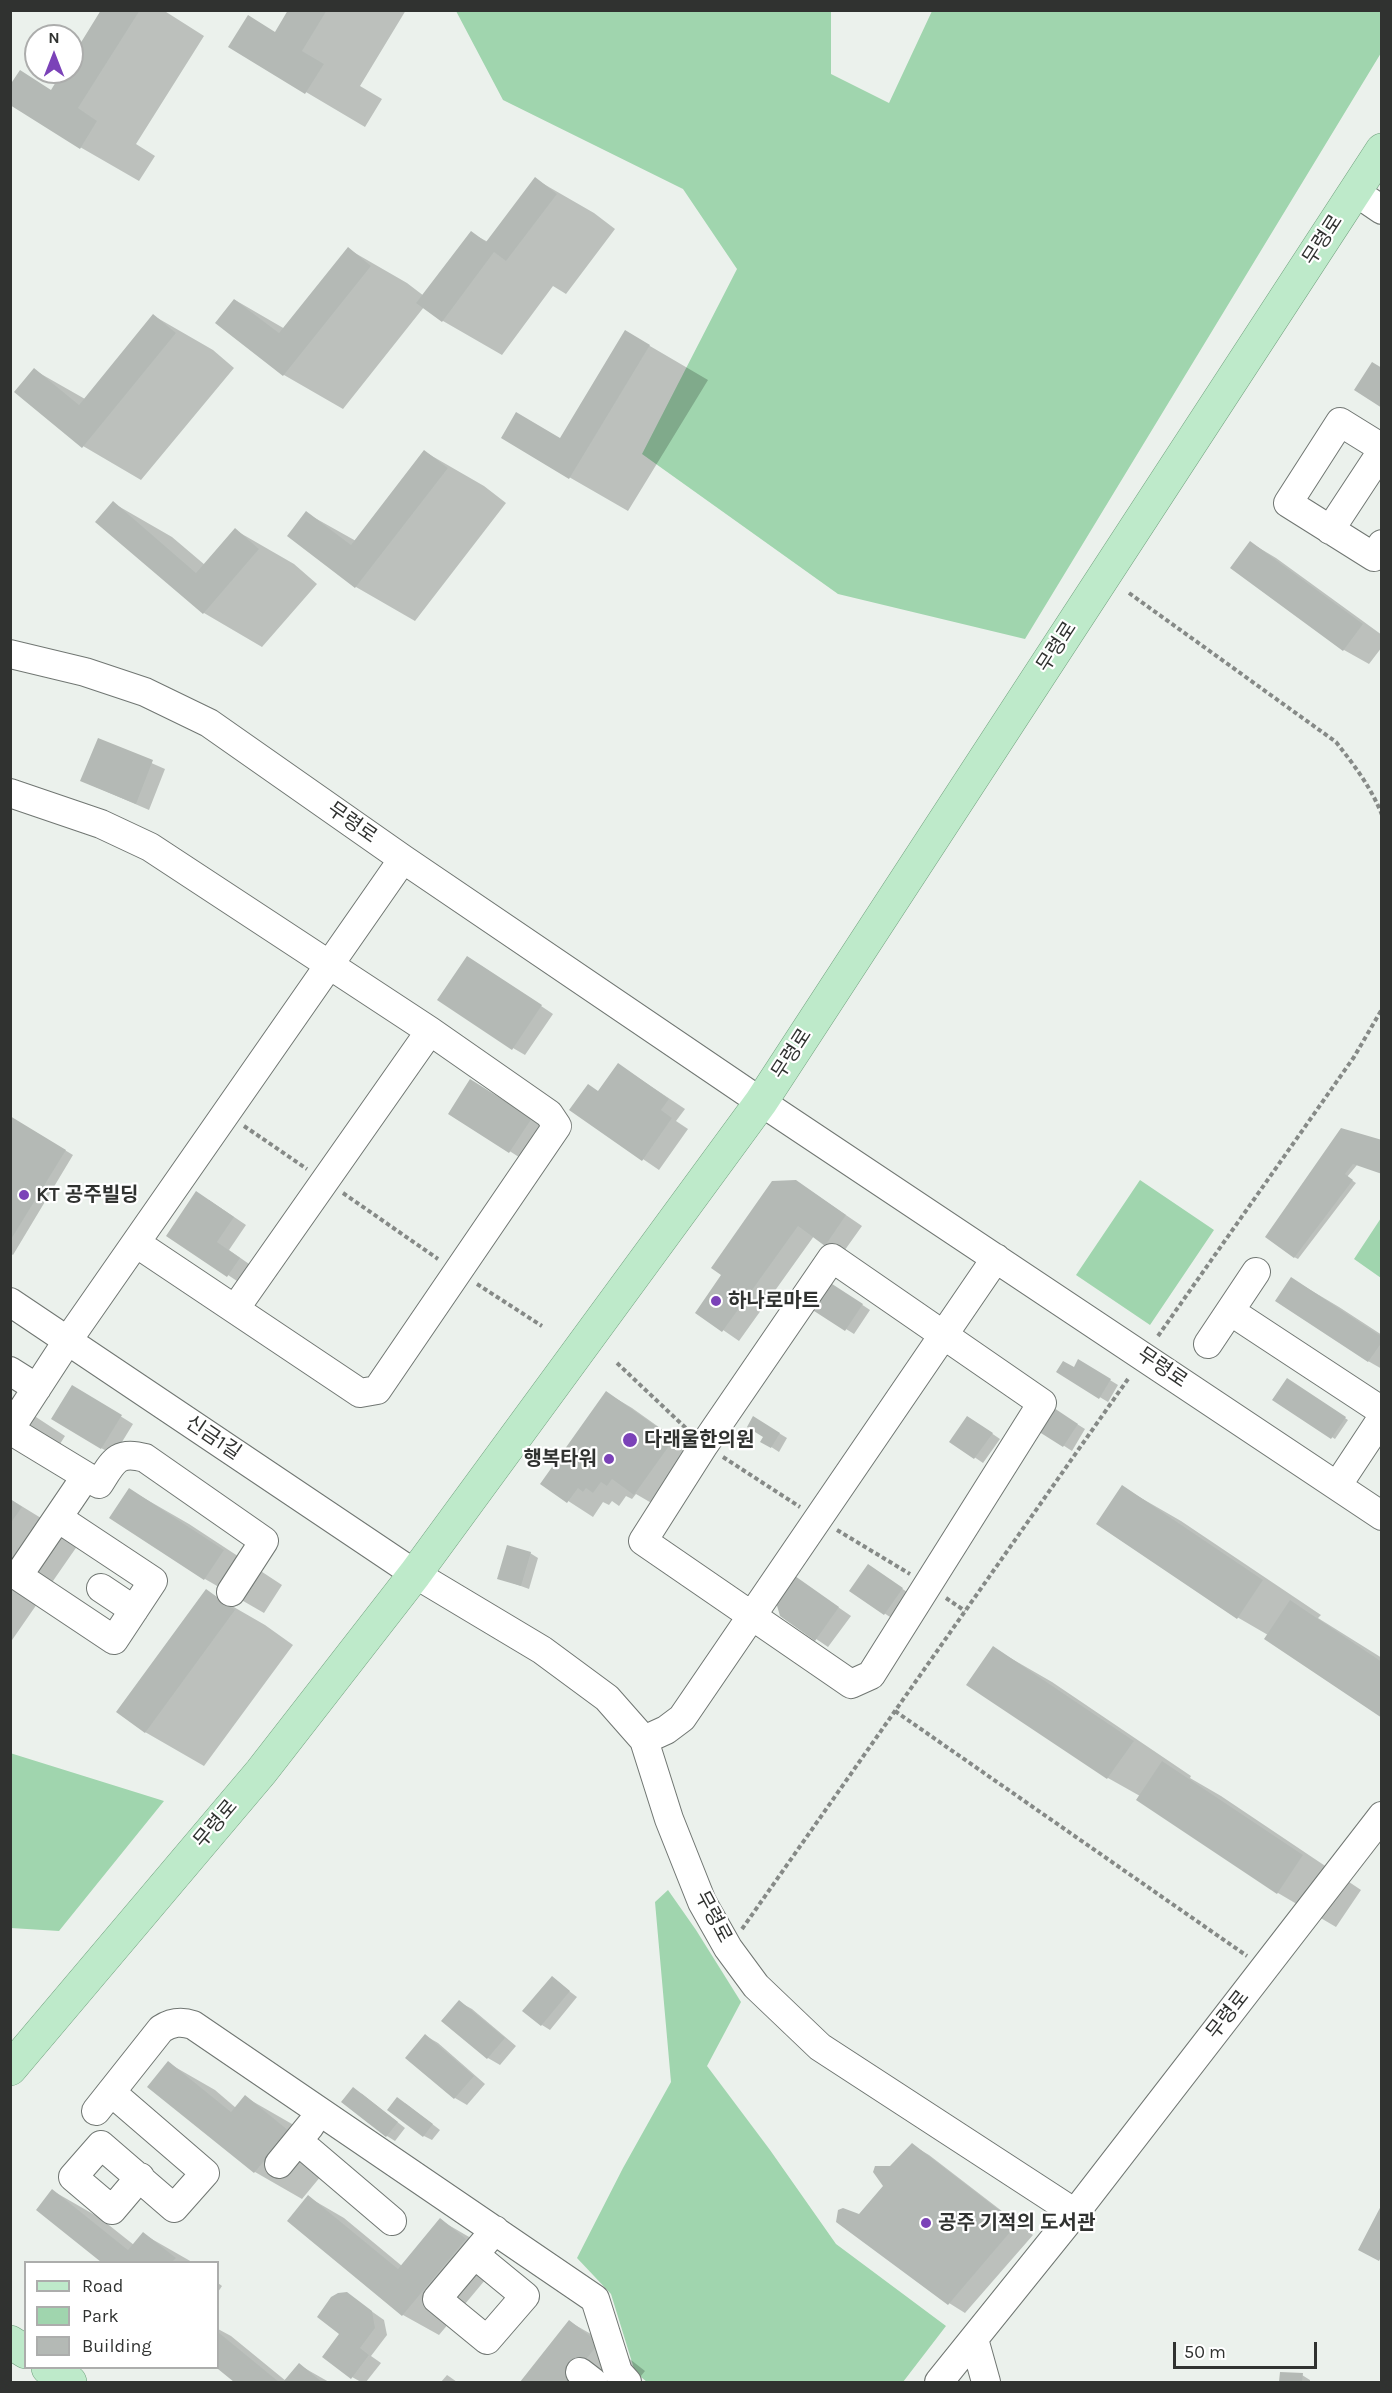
<!DOCTYPE html>
<html>
<head>
<meta charset="utf-8">
<style>
  body { margin:0 }
  #map { position:relative; width:1392px; height:2393px; overflow:hidden; background:#ebf1ec; font-family:Karla,sans-serif }
  canvas { display:block }
  .frame { position:absolute; inset:0; border:12px solid #303230; pointer-events:none }
  .legend { position:absolute; left:24px; top:2261px; width:195px; height:108px; box-sizing:border-box; background:#fff; border:2px solid #acadac; margin:0; padding:8px 10px; list-style:none; font-size:18px; color:#303230 }
  .legend li { display:flex; align-items:center; gap:12px; height:30px }
  .legend b { width:30px; border:2px solid #acadac }
  .north { position:absolute; left:24px; top:24px; width:60px; height:60px; box-sizing:border-box; background:#fff; border:2px solid #acadac; border-radius:50%; rotate:0deg; font-size:16px; font-weight:700; line-height:24px; text-align:center; color:#303230 }
  .north::after { content:''; display:block; margin:auto; width:21px; height:27px; background:#7b42b8; clip-path:polygon(50% 0,100% 100%,50% 72%,0 100%) }
  .scale { position:absolute; left:1173px; top:2342px; width:144px; height:27px; box-sizing:border-box; border:3px solid #303230; border-top:0; padding-left:8px; font-size:18px; line-height:21px; white-space:nowrap; color:#303230; -webkit-text-stroke:4px #fff; paint-order:stroke }
</style>
</head>
<body>
<div id="map">
<canvas width="1392" height="2393"></canvas>
<div class="frame"></div>
<ul class="legend">
<li><b style="height:8px;background:#beeaca"></b>Road</li>
<li><b style="height:16px;background:#a0d5ae"></b>Park</li>
<li><b style="height:16px;background:#b4b9b5"></b>Building</li>
</ul>
<div class="north">N</div>
<div class="scale">50 m</div>
</div>
<script>
const context = document.querySelector('canvas').getContext('2d');
context.lineJoin = 'round';
function fillPath(path, color) { context.fillStyle = color; context.fill(path, 'evenodd'); }
function stroke(path, color, width, dash) { context.strokeStyle = color; context.lineWidth = width; context.lineCap = dash ? 'butt' : 'round'; context.setLineDash(dash || []); context.stroke(path); }
function drawText(font, color, halo, rows, align = 'center') {
  context.font = font + ' Karla,"Noto Sans KR",sans-serif'; context.lineWidth = 4.5; context.setLineDash([]); context.textBaseline = 'middle'; context.strokeStyle = halo; context.fillStyle = color; for (const [text, x, y, turn = 0] of rows) {
    context.save(); context.translate(x, y); context.rotate((+turn || 0) * Math.PI / 180); context.textAlign = isNaN(turn) ? turn : align; if (halo) context.strokeText(text, 0, 0); context.fillText(text, 0, 0); context.restore();
  }
}
fillPath(new Path2D(`
  M456,11H831V74L889,103L932,11H1381V53L1025,639L838,594L642,454L737,269L683,189L503,100Z
  M1140,1180L1214,1230L1150,1325L1076,1275Z
  M1381,1218V1278L1354,1259Z
  M10,1753L164,1801L59,1931L11,1928Z
  M668,1890L696,1930L741,2002L707,2066L770,2150L836,2244L946,2326L903,2382H647L635,2372L611,2294L577,2258L623,2168L671,2082L655,1902Z`), '#a0d5ae');
fillPath(new Path2D(`
  M103,10H163L204,36L136,144L155,156L139,181L80,147L52,91L64,72H72V60Z
  M290,10H406L360,86L382,99L365,127L230,47L276,33Z
  M535,179L594,213L615,229L566,294L553,286L502,355L443,321L424,307L343,409L284,375L217,323L235,300L285,329L348,249L407,283L424,296L471,233L488,242Z
  M154,316L213,350L234,368L141,480L83,446L34,370L85,399Z
  M626,332L708,380L628,511L569,477L561,439Z
  M425,452L484,486L506,503L415,621L356,587L306,513L356,541Z
  M113,503L172,537L205,565L235,530L294,564L317,584L262,647L204,613Z
  M1251,543L1276,558L1382,635V647L1369,664L1344,650Z
  M99,740L165,769L149,810L82,781Z
  M480,965L553,1014L525,1055L513,1048Z
  M619,1065L685,1109L676,1121L688,1129L659,1170L571,1110L600,1092Z
  M470,1081L543,1126L522,1159L450,1113Z
  M10,1117L73,1155L13,1255L10,1253Z
  M1342,1130L1357,1165L1347,1177L1356,1183L1298,1259L1294,1257Z
  M796,1181L862,1226L842,1254L814,1236L739,1341L697,1312Z
  M209,1200L246,1225L229,1250L252,1266L240,1283L168,1235Z
  M1292,1279L1339,1307L1382,1335V1369L1368,1361Z
  M837,1288L870,1310L854,1334L846,1329Z
  M1079,1361L1118,1385L1108,1402L1058,1372L1074,1369Z
  M1287,1380L1348,1420L1335,1439L1274,1400Z
  M607,1393L632,1408L698,1455L660,1508L636,1494L632,1499L626,1496L619,1506L612,1501L609,1505L603,1502L593,1517L542,1484Z
  M85,1394L133,1424L114,1455L101,1448Z
  M10,1400L65,1436L48,1463L10,1441Z
  M1056,1411L1085,1429L1072,1451L1035,1427Z
  M754,1418L787,1438L779,1452L762,1441L765,1436Z
  M975,1422L1000,1439L983,1463L951,1441Z
  M1122,1487L1181,1521L1321,1615L1318,1618L1382,1658V1717L1268,1635L1237,1617Z
  M130,1490L189,1524L282,1585L264,1613L205,1579L112,1517Z
  M10,1499L80,1542L10,1643Z
  M530,1553L538,1558L529,1589L499,1578Z
  M876,1571L910,1594L893,1619L851,1591Z
  M796,1578L851,1616L828,1647L781,1615Z
  M206,1591L265,1625L293,1645L204,1766L145,1732Z
  M993,1648L1052,1682L1191,1776L1190,1778L1221,1796L1361,1890L1336,1927L1278,1893L1140,1796L1108,1778L968,1684Z
  M552,1978L577,1997L550,2030L542,2025Z
  M459,2002L472,2009L516,2046L500,2065L488,2058Z
  M426,2036L438,2043L485,2084L467,2105L455,2098Z
  M168,2063L215,2090L236,2108L245,2097L292,2124L335,2159L302,2199L255,2172Z
  M361,2093L405,2128L395,2141L387,2136Z
  M405,2103L440,2130L432,2140L424,2136Z
  M912,2145L929,2155L1033,2235L965,2313L949,2303L860,2216L885,2186L890,2168Z
  M53,2191L100,2218L134,2245L143,2234L192,2262H104L38,2210Z
  M308,2197L344,2218L402,2266L440,2220L476,2241L501,2261L439,2335L403,2315Z
  M218,2283L222,2286L218,2292Z
  M347,2294L384,2320L387,2335L371,2356L381,2363L366,2382H361L352,2377L324,2356L341,2334Z
  M570,2322L617,2349L645,2371L636,2382H522Z
  M218,2329L231,2336L286,2381L299,2365L329,2382H237L218,2367Z
  M1281,2374L1302,2375L1310,2380V2382H1280Z
  M447,2375L450,2377L457,2382H441Z`), '#0003');
fillPath(new Path2D(`
  M101,10H140L78,108L97,121L80,149L10,105V85L20,70L51,90L62,72H72V57Z
  M288,10H327L302,51L324,64L305,94L228,47L248,15L275,32Z
  M535,177L557,194L506,261L494,252L442,322L416,303L471,231L486,242Z
  M348,247L371,266L283,376L215,323L234,299L279,333Z
  M153,314L176,333L82,448L14,392L34,368L79,405Z
  M625,330L650,345L569,479L501,438L516,412L560,438Z
  M1372,362L1382,368V408L1354,390Z
  M424,450L448,468L355,588L287,536L306,511L351,545Z
  M113,501L196,573L235,528L259,549L203,614L95,522Z
  M1250,541L1363,624L1343,651L1230,568Z
  M98,738L153,760L136,804L80,781Z
  M467,956L542,1005L512,1050L437,1000Z
  M618,1063L669,1099L661,1110L672,1118L642,1161L569,1110L588,1084L598,1091Z
  M470,1079L532,1118L509,1153L448,1114Z
  M10,1116L66,1150L10,1241Z
  M1341,1128L1382,1140V1174L1353,1164L1345,1174L1353,1180L1294,1258L1265,1237Z
  M796,1180L846,1215L825,1246L798,1226L722,1332L695,1313L721,1275L711,1268L772,1181Z
  M196,1191L234,1217L217,1242L240,1258L227,1277L166,1236Z
  M1291,1277L1382,1337V1342L1368,1362L1275,1301Z
  M829,1282L863,1304L845,1331L811,1309Z
  M1078,1359L1111,1379L1099,1399L1056,1372L1063,1361L1074,1367Z
  M1287,1378L1346,1417L1331,1439L1272,1400Z
  M72,1385L122,1415L101,1449L51,1419Z
  M606,1391L674,1439L634,1495L612,1479L607,1486L601,1482L593,1493L586,1488L583,1492L578,1488L567,1503L540,1484Z
  M1048,1404L1078,1424L1063,1447L1033,1428Z
  M753,1416L780,1433L771,1448L760,1442L763,1437L747,1427Z
  M967,1416L993,1433L974,1459L949,1442Z
  M1122,1485L1263,1580L1237,1619L1096,1524Z
  M129,1488L224,1550L204,1580L109,1518Z
  M10,1499L22,1507L10,1524Z
  M507,1545L531,1552L521,1586L497,1579Z
  M868,1564L903,1588L884,1615L849,1591Z
  M795,1576L839,1607L815,1641L780,1616L776,1602Z
  M206,1589L235,1610L145,1733L116,1712Z
  M1290,1600L1382,1662V1718L1264,1639Z
  M993,1646L1134,1741L1107,1779L966,1685Z
  M1162,1761L1303,1855L1277,1894L1136,1800Z
  M552,1976L570,1991L541,2026L522,2011Z
  M459,2000L505,2038L487,2059L441,2021Z
  M425,2034L474,2076L454,2099L405,2058Z
  M168,2061L231,2112L245,2095L289,2131L254,2173L147,2087Z
  M353,2087L398,2122L386,2137L341,2102Z
  M397,2097L433,2124L423,2137L387,2110Z
  M912,2143L1017,2224L948,2305L836,2222L838,2210L843,2208L859,2214L883,2186L873,2172L875,2166H890Z
  M52,2189L128,2250L143,2232L176,2258L172,2262H101L36,2210Z
  M308,2195L398,2269L440,2218L466,2239L402,2316L287,2221Z
  M1382,2204V2255L1379,2261L1358,2250Z
  M347,2292L372,2311L375,2328L360,2348L369,2355L351,2379L322,2357L339,2334L317,2317L331,2297L338,2293Z
  M569,2320L599,2343L568,2382H520Z
  M218,2332L279,2382H234L218,2369Z
  M299,2363L322,2382H283Z
  M1280,2372L1303,2373L1302,2382H1279Z`), '#b4b9b5');
const minor = new Path2D(`
  M1354,191L1382,210
  M1382,448L1340,422L1288,503L1374,557L1382,544
  M1330,530L1382,451
  M10,654L85,672L145,692L209,723L403,859L761,1102L1382,1516
  M10,793L101,824L150,847L430,1031L549,1114L557,1126L377,1390L360,1393L136,1243
  M832,1258L1042,1403L871,1675L851,1684L643,1541L704,1445Z
  M10,1302L415,1574L542,1650L607,1698L644,1740L669,1819L702,1902L728,1948L756,1986L820,2047L1075,2213
  M235,1309L430,1031
  M1230,1311L1382,1411
  M1208,1344L1256,1272
  M10,1371L37,1388
  M10,1429L68,1340L403,859
  M10,1430L99,1484C113,1462 117,1450 145,1458L264,1541L231,1592
  M1337,1486L1382,1418
  M58,1518L153,1581L114,1640L18,1576L86,1476
  M101,1588L134,1610
  M644,1740L666,1730L682,1718L996,1258
  M111,2092L205,2173L174,2208L101,2145L73,2177L112,2210L140,2177
  M96,2111L161,2029C172,2022 181,2021 193,2025L595,2299L618,2372L627,2382
  M298,2141L392,2221
  M279,2164L310,2126
  M475,2255L525,2296L487,2340L437,2299L495,2230
  M974,2339L986,2382
  M580,2372L593,2382
  M939,2382L1075,2213L1382,1816`);
const major = new Path2D(`
  M10,2069L261,1772L415,1574L761,1102L1382,150
  M10,2342L26,2352
  M48,2368L70,2382`);
stroke(minor, '#707672', 30);
stroke(major, '#70a07d', 34);
stroke(new Path2D(`
  M1129,593L1336,742C1354,765 1371,787 1382,815
  M244,1126L307,1169
  M343,1193L438,1259
  M477,1284L542,1326
  M1158,1336L1354,1057L1382,1009
  M617,1363L689,1431
  M723,1457L800,1507
  M837,1530L910,1574
  M946,1598L965,1611
  M895,1711L1247,1956
  M742,1929L1128,1379`), '#868a87', 4, [4.5, 3]);
stroke(minor, '#fff', 28);
stroke(major, '#beeaca', 33);
for (const [x, y, r, color] of [
  [24,1195,6,"#7b42b8"],
  [716,1301,6,"#7b42b8"],
  [630,1440,8,"#7b42b8"],
  [609,1459,6,"#7b42b8"],
  [926,2223,6,"#7b42b8"]
]) { const dot = new Path2D(); dot.arc(x, y, r, 0, 2 * Math.PI); context.fillStyle = color; context.fill(dot); stroke(dot, '#fff', 2); }
drawText('20px', '#303230', '#fff', [
  ["무령로",1323,240,-57],
  ["무령로",1057,647,-57],
  ["무령로",352,823,35],
  ["무령로",792,1054,-57],
  ["무령로",1162,1368,34],
  ["신금1길",213,1438,34],
  ["무령로",216,1824,-50],
  ["무령로",713,1917,62],
  ["무령로",1228,2015,-52]
]);
drawText('bold 20px', '#303230', '#fff', [
  ["KT 공주빌딩",36,1195],
  ["하나로마트",728,1301],
  ["다래울한의원",644,1440],
  ["행복타워",597,1459,"right"],
  ["공주 기적의 도서관",938,2223]
], 'left');
</script>
</body>
</html>
